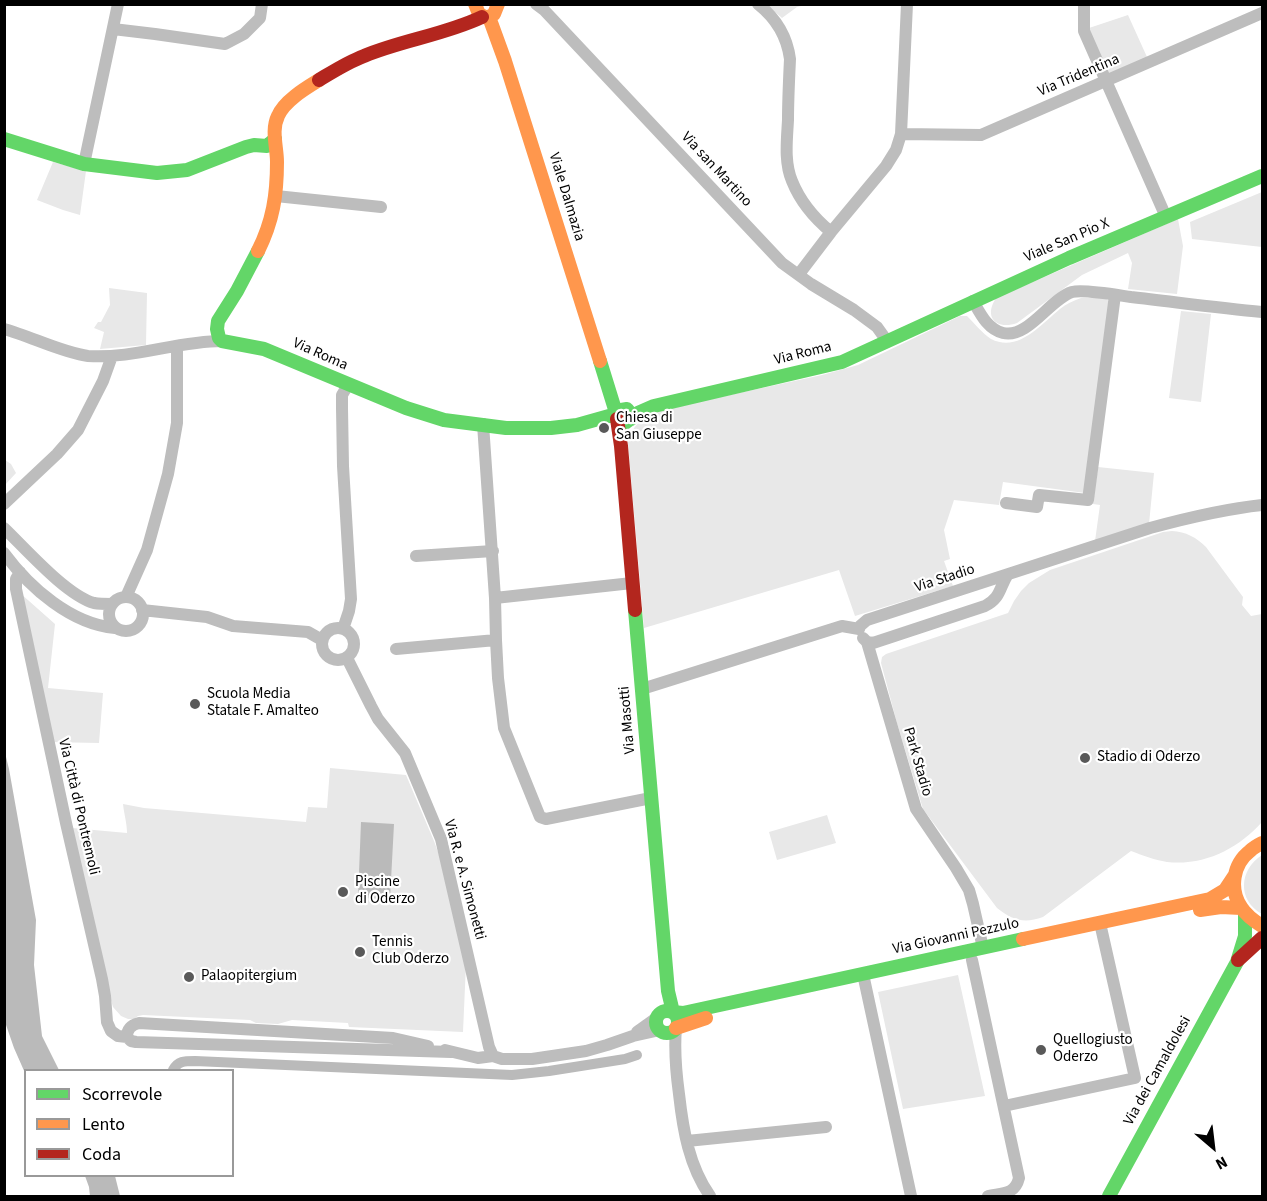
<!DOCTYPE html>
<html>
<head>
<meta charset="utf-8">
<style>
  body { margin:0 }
  #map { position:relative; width:1267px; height:1201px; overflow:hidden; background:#fff; font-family:"Source Sans 3",sans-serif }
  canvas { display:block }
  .frame { position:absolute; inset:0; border:6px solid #000; pointer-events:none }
  .legend { position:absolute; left:24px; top:1069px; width:210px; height:108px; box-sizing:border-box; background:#fff; border:2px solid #999; margin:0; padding:8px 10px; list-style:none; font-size:18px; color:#000 }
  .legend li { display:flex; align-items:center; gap:12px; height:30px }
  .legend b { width:30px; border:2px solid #999 }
  .north { position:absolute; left:1183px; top:1117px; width:60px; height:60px; -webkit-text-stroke:4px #fff; paint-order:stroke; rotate:152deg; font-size:16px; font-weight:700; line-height:24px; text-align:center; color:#000 }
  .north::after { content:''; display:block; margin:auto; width:21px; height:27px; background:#000; clip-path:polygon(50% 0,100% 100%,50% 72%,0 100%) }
</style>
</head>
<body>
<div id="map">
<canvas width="1267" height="1201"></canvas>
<div class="frame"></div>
<ul class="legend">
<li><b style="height:8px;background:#63d668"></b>Scorrevole</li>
<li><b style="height:8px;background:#ff974d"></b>Lento</li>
<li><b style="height:8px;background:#b3261e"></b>Coda</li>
</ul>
<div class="north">N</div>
</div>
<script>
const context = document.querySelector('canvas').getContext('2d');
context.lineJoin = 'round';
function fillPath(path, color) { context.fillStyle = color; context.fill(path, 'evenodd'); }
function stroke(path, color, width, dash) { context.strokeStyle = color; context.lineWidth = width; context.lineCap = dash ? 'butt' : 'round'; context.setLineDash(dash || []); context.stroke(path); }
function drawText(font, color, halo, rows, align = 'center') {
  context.font = font + ' "Source Sans 3",sans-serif'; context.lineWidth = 4.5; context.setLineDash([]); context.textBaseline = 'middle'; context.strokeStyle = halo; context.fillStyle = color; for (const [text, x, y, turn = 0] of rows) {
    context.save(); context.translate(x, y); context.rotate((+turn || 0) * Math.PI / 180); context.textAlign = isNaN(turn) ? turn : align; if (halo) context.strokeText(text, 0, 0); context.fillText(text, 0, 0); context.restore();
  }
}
fillPath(new Path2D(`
  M767,5H805L797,7L782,18Z
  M1128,15L1147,57L1110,74L1106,73L1089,28Z
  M53,162L86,171L80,215L63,210L37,200Z
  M1262,192V247L1192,239L1190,222Z
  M1178,219L1183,246L1177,294L1128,289L1132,263L1128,253L1082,275L1017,323C997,330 983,318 996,298Z
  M109,288L147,293L146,345L100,349L104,332L94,328L98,322H101L110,305Z
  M1081,298H1105L1109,301L1085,493L1003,482L999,505L954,500L944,530L950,559L944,561L953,586L855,616L839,570L644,628L628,443C631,426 642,419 656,411L822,375L858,365L960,316H967C974,323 983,334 991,339C1019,353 1041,324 1060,309C1066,304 1073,301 1081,298Z
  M1181,311L1211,314L1201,402L1169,398Z
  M5,460L11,464L16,473L5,485Z
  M1098,467L1154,473L1149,524L1095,541L1100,505L1093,504Z
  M1172,531C1186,532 1196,537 1206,547L1243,597L1242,605L1251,616L1262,614V822C1238,849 1204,866 1167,862C1154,860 1142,855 1131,851L1043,917C1024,924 1012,920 997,908L923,809L897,723L881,663L882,657L886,654L1008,613L1014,601L1021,591L1029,583L1050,570L1163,532Z
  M20,593L55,624L48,688L103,693L99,743L48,742Z
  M330,768L406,775L434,841L450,885L466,964L463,1032L349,1027L348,1023L292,1020L278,1024L256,1023L250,1020L143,1015L138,1016L134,1019H128L121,1016L113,1007L105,981L72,828L127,833C127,823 124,814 123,804L144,808L306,822L308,807L327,808Z
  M827,815L836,843L777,860L769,832Z
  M1262,855V914C1237,900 1239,870 1262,855Z
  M958,975L985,1096L903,1109L878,992Z`), '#e8e8e8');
fillPath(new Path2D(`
  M4,749L9,769L36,920L34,965L42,1036L59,1070H26L25,1073L14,1048L5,1022Z
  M361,822L394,824L390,899L358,898Z
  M85,1176H115L120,1196H90L89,1187Z`), '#bababa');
stroke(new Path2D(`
  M173,1070C178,1061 184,1061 195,1061L512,1075L549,1071L625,1059L637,1055`), '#bababa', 10);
stroke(new Path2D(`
  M536,4L544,10L782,263L811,284L854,310L877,327L887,341
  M758,4C777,19 787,36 790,59C789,80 788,100 788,120C787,140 784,162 792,181C800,201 814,218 831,232
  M1084,4V31L1166,217
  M113,29L155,34L225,44L244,34L260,18L262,4
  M901,134L981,135L1262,13
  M84,164L118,4
  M276,196L381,207
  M799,274L831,232L886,166L896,150L901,134L907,4
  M973,301C980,313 987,329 1003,333C1028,339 1050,299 1072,292C1084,289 1117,295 1131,297C1175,302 1219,308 1262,312
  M4,329C30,336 63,353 88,356C134,359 177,341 222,341
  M483,424L495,598
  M1006,503L1037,507L1039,495L1088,500L1115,295
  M4,504L57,454L78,430L103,381L112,356
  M4,528C26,549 66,595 94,603C100,604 106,604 112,604
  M4,553C30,588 71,624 115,628
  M416,556L493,551
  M20,572L16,579V589L66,823L102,979L105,996L107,1022L111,1031L118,1036L127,1037L131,1041L136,1042L451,1052
  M109 614a17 17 0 1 1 34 0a17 17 0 1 1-34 0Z
  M126,597L147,550L168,474L177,423V347
  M142,610L207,617L233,626L308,632L322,640
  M322 644a16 16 0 1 1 32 0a16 16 0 1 1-32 0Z
  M343,629L349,611L351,599L343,466L342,408V395L348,385
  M859,629L860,626L867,620L1150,528C1187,518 1224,509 1262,505
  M863,638L867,642L873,643L985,606C1001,598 999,588 1008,574
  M496,640L498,678L504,728L540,817L546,819L651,798
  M867,642L916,809L956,868L969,890L973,904L983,948
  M396,649L496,640L495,598L632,583
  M347,658L371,706L378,719L405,753L441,839L489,1047L493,1056
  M642,689L842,626L859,629
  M972,960L1019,1178C1015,1195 1002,1193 988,1196
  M863,974L911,1196
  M676,1028C674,1051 676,1072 679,1094C683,1130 689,1166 710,1196
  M637,1032L658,1017
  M127,1037C127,1029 131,1025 139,1023L393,1038L428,1046
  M445,1050L478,1058L493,1056L502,1059H532L586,1051L607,1045L633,1036L660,1030
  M1004,1106L1135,1078L1100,923
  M687,1141L826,1127`), '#bdbdbd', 12);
stroke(new Path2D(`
  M4,139L84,164L157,173L187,170L246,147L254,145L267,146L275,139
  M258,251L237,291L218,321L217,329L219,338L222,341L264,349L406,408L444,420L506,428H551L577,425L609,416H617L600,361
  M631,419V414L627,409L621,410L617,414L618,421L625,423L638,413L654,406L842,362L1069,258L1262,176
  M635,610L668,991L673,1012L683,1013L1023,939
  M656 1022a11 11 0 1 1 22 0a11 11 0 1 1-22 0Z
  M1109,1196L1237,962L1245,936V914`), '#63d668', 14);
stroke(new Path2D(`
  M475,4L479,14L487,18L494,14L498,4
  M489,17L505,61L600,361
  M258,251C273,221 277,195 277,162C277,147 271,130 278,116C284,101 306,88 319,80
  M1262,843C1258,845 1253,848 1250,851C1233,864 1229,889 1241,907C1246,915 1254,921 1262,926
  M1200,910L1221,907L1241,908
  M1023,939L1210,899L1225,890L1235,875
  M676,1028L706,1018`), '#ff974d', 14);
stroke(new Path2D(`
  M319,80C334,71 348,62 364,56C402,40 444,35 482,17
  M617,419L621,446L635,610
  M1238,960L1262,938`), '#b3261e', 14);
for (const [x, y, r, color] of [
  [604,428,6,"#595959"],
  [195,704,6,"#595959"],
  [1085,758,6,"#595959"],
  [343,892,6,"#595959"],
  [360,952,6,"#595959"],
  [189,977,6,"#595959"],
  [1041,1050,6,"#595959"]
]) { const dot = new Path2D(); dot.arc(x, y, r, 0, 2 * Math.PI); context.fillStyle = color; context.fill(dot); stroke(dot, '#fff', 2); }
drawText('15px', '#000', '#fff', [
  ["Via Tridentina",1079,76,-23],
  ["Via san Martino",716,170,47],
  ["Viale Dalmazia",566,197,73],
  ["Viale San Pio X",1067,241,-23],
  ["Via Roma",803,354,-14],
  ["Via Roma",320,355,24],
  ["Via Stadio",945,579,-18],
  ["Via Masotti",628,720,-95],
  ["Park Stadio",917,762,74],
  ["Via Città di Pontremoli",78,807,77],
  ["Via R. e A. Simonetti",464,880,75],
  ["Via Giovanni Pezzulo",956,937,-12],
  ["Via dei Camaldolesi",1158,1071,-61]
]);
drawText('15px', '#000', '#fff', [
  ["Chiesa di",616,419],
  ["San Giuseppe",616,436],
  ["Scuola Media",207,695],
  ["Statale F. Amalteo",207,712],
  ["Stadio di Oderzo",1097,758],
  ["Piscine",355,883],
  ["di Oderzo",355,900],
  ["Tennis",372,943],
  ["Club Oderzo",372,960],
  ["Palaopitergium",201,977],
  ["Quellogiusto",1053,1041],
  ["Oderzo",1053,1058]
], 'left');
</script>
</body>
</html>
